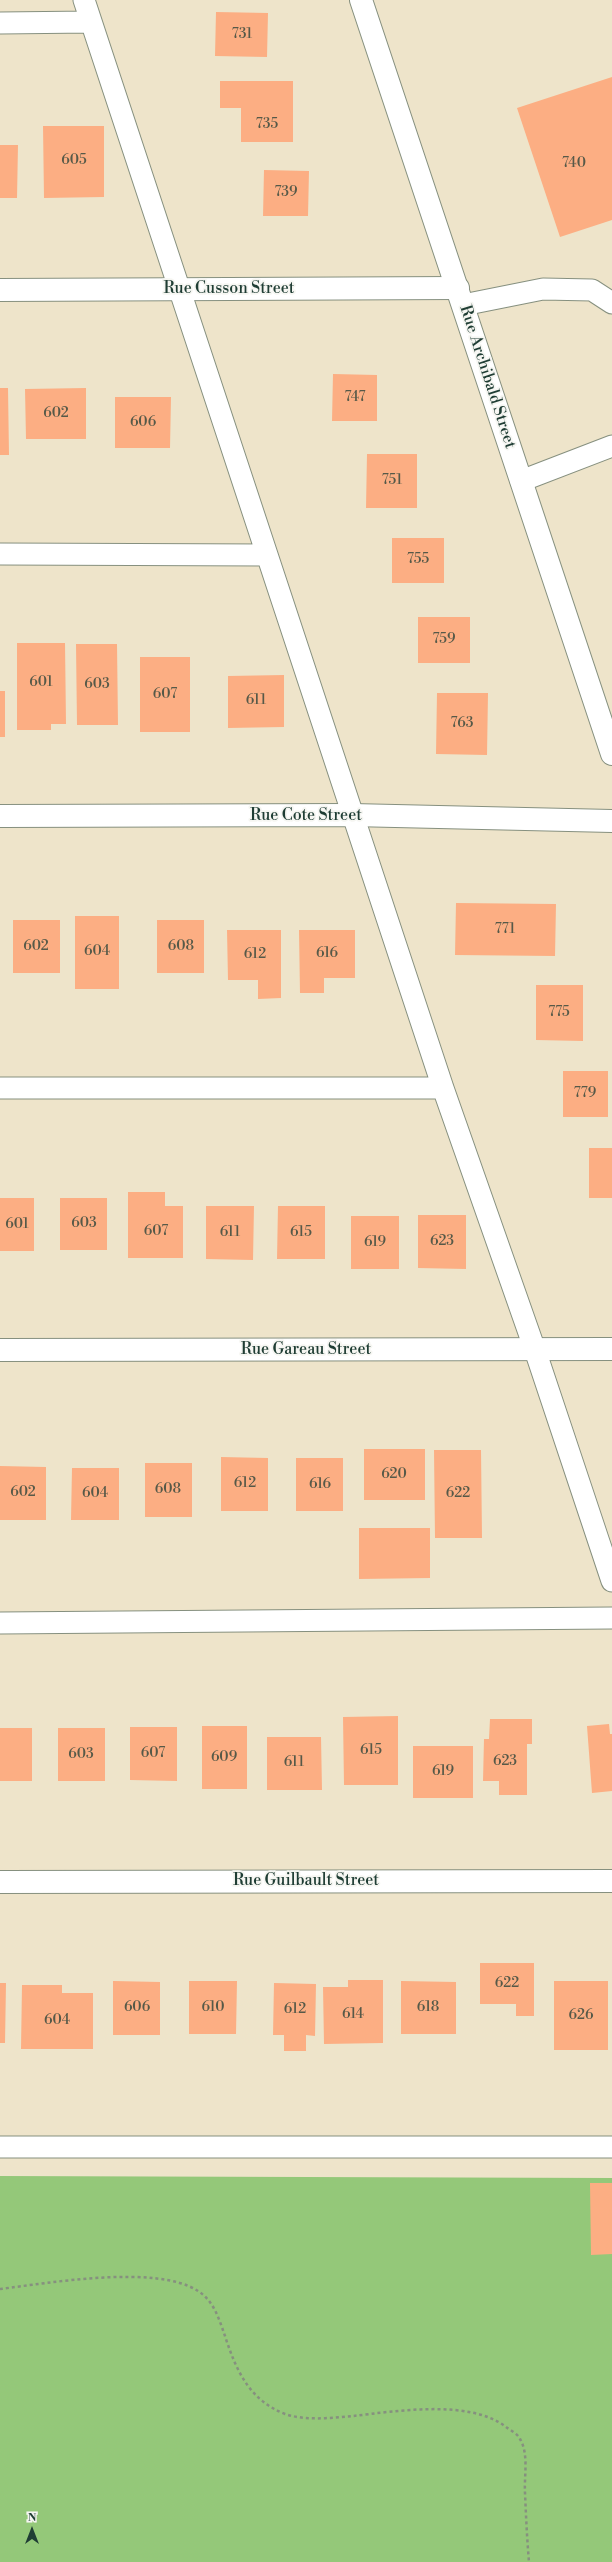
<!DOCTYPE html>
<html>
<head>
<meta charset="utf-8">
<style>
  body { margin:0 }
  #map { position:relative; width:612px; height:2562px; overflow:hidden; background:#eee4ca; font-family:"Libre Bodoni",serif }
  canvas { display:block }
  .north { position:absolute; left:12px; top:2510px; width:40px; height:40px; -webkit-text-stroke:3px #f6f6f2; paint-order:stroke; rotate:0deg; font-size:11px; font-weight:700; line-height:16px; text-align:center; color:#1f3d34 }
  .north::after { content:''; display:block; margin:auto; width:14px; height:18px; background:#1f3d34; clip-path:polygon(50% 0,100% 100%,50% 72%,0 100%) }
</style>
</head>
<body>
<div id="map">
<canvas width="612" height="2562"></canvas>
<div class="north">N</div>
</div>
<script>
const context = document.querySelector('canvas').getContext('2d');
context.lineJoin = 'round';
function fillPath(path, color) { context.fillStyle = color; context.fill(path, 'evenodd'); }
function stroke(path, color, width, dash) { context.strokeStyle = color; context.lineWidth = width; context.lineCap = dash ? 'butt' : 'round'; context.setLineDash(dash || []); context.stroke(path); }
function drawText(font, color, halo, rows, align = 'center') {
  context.font = font + ' "Libre Bodoni",serif'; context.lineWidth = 3.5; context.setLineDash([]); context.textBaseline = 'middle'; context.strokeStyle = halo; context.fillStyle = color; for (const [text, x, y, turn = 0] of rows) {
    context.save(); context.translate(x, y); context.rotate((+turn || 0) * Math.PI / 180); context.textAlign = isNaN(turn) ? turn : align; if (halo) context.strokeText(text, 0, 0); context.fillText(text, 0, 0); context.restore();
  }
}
fillPath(new Path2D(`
  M0,2176L612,2178V2562H0Z`), '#94c879');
fillPath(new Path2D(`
  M216,12L268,13L267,57L215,56Z
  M612,77V220L560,237L517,108Z
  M220,81H293V142H241V108H220Z
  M43,126H104V197L44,198Z
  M0,145H18L17,198H0Z
  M264,170L309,171L308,216H263Z
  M333,374L377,375V421H332Z
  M0,388H8L9,455H0Z
  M86,388V439H26L25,389Z
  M115,397H171L170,448H115Z
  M367,454H417V508H366Z
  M392,538H444V583H392Z
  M418,617H470V663H418Z
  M17,643H65L66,724H51V730H17Z
  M76,644H117L118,725H77Z
  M140,657H190V732H140Z
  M284,675V727L228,728V676Z
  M0,691H5V737H0Z
  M437,693H488L487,755L436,754Z
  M456,903L556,904L555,956L455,955Z
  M75,916H119V989H75Z
  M13,920H60V973H13Z
  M157,920H204V973H157Z
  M227,930H281V998L258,999V980H228Z
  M299,930H355V978H324V993H300Z
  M536,985H583V1041L536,1040Z
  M563,1071H608V1117H563Z
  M589,1148H612V1198H589Z
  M128,1192H165V1206H183V1258H128Z
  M0,1198H34V1251H0Z
  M60,1198H107V1250H60Z
  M206,1206H254L253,1260L206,1259Z
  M278,1206H325V1259H277Z
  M418,1215H466V1269L418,1268Z
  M351,1216H399V1269H351Z
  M364,1449H425V1500H364Z
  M434,1450H481L482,1538H435Z
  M221,1457L268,1458V1511H221Z
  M296,1458H343V1511H296Z
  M145,1463H192V1517H145Z
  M0,1466L46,1467V1520H0Z
  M72,1468H119V1520H71Z
  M359,1528H430V1578L359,1579Z
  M398,1716V1785H344L343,1717Z
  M490,1719H532V1744H527V1795H499V1781H483L484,1739H489Z
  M609,1724L610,1734H612V1791L592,1793L587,1726Z
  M202,1726H247V1789H202Z
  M130,1727H177V1781L130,1780Z
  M0,1728H32V1781H0Z
  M58,1728H105V1781H58Z
  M267,1737H321L322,1790H267Z
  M413,1746H473V1798H413Z
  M480,1963H534V2016H516V2004H480Z
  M348,1980H383V2043L324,2044L323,1987H348Z
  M113,1981L160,1982V2035H113Z
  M189,1981H237L236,2034H189Z
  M401,1981L456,1982V2034H401Z
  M554,1981H608V2050H554Z
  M0,1983H6L5,2043H0Z
  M274,1983L316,1984L315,2036L306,2035V2051H284V2035H273Z
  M22,1985H62V1993H93V2049H21Z
  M590,2183H612V2254L591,2255Z`), '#fcae83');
const lane = new Path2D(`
  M84,0L443,1088L535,1350L612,1581
  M0,23L90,22
  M463,305L543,289L592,290L612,303
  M521,481L612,446
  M0,554L267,555
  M0,1088H443
  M0,1623L612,1618
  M0,2147H612`);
const street = new Path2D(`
  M0,290L458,288
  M0,816L352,815L612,821
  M0,1350L612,1349
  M0,1882L612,1881`);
const secondary = new Path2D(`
  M361,0L612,754`);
stroke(lane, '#86907f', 23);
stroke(street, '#86907f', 24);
stroke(secondary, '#86907f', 24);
stroke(new Path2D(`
  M0,2289C49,2283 157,2264 198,2291C214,2301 219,2319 225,2336C236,2370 249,2400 285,2414C306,2421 331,2418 353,2416C397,2411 470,2399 506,2427C510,2430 518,2434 520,2439C529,2454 524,2476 525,2493C526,2516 527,2539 529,2562`), '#86907f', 2.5, [3, 3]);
stroke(lane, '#fff', 21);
stroke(street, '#fff', 22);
stroke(secondary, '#fff', 22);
drawText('14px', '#565948', null, [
  ["731",242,35],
  ["735",267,125],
  ["605",74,161],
  ["740",574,164],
  ["739",286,193],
  ["747",355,398],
  ["602",56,414],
  ["606",143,423],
  ["751",392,481],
  ["755",418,560],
  ["759",444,640],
  ["601",41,683],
  ["603",97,685],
  ["607",165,695],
  ["611",256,701],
  ["763",462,724],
  ["771",505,930],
  ["602",36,947],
  ["608",181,947],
  ["604",97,952],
  ["616",327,954],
  ["612",255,955],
  ["775",559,1013],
  ["779",585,1094],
  ["603",84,1224],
  ["601",17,1225],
  ["607",156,1232],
  ["611",230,1233],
  ["615",301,1233],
  ["623",442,1242],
  ["619",375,1243],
  ["620",394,1475],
  ["612",245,1484],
  ["616",320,1485],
  ["608",168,1490],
  ["602",23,1493],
  ["604",95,1494],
  ["622",458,1494],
  ["615",371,1751],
  ["607",153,1754],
  ["603",81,1755],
  ["609",224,1758],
  ["623",505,1762],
  ["611",294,1763],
  ["619",443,1772],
  ["622",507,1984],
  ["606",137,2008],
  ["610",213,2008],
  ["618",428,2008],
  ["612",295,2010],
  ["614",353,2015],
  ["626",581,2016],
  ["604",57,2021]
]);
drawText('16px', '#1f3d34', '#f6f6f2', [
  ["Rue Cusson Street",229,289],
  ["Rue Archibald Street",487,377,72],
  ["Rue Cote Street",306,816],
  ["Rue Gareau Street",306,1350],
  ["Rue Guilbault Street",306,1881]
]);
</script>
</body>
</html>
